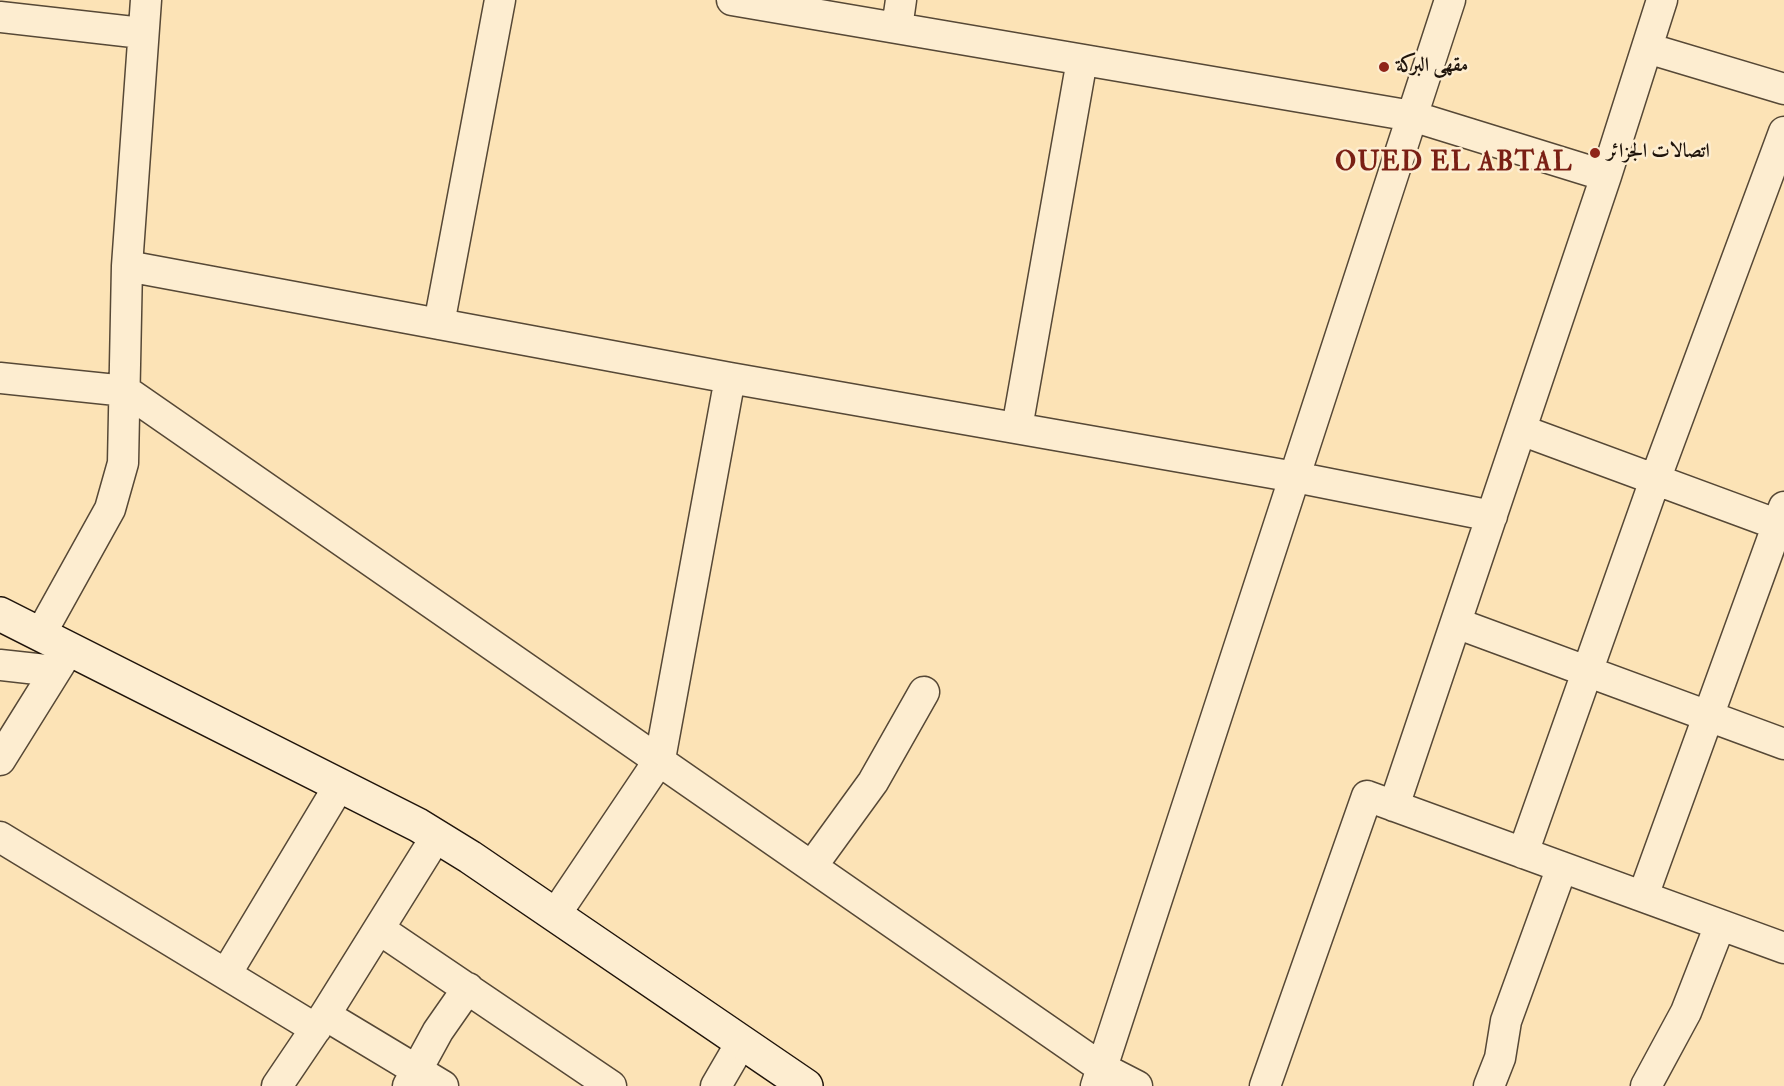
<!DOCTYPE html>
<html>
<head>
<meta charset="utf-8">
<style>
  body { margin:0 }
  canvas { display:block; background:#fce3b6 }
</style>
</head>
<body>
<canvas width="1784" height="1086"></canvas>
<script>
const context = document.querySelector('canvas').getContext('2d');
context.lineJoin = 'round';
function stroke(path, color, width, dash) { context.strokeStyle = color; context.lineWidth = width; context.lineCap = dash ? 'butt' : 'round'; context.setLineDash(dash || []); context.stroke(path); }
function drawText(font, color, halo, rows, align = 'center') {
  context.font = font + ' "IM FELL Double Pica",Amiri,serif'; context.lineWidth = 5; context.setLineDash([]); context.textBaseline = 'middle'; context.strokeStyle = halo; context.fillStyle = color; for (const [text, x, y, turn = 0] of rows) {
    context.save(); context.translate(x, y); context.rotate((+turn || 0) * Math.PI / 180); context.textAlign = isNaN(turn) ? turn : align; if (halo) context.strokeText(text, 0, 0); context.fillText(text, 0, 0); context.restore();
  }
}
const street = new Path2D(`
  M732,0L1412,116L1606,176
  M0,17L142,33
  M897,28L901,0
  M1647,48L1784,89
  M127,266L730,378L1295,477L1492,516
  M439,324L500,0
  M0,378L126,391L1102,1068L1137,1086
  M1017,428L1082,60
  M1521,430L1784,527
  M1456,623L1784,744
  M40,635L110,509L123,463L127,266L146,0
  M0,665L55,671
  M0,760L68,651
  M1394,806L1606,176L1662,0
  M0,837L316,1029
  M1523,853L1655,480L1784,132
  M812,866L873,782L924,692
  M1643,896L1784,507
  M555,915L660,759L730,378
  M379,929L611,1086
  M226,974L339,786
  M325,1015L443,1086
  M277,1086L325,1015L436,837
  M408,1086L438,1031L468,988
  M716,1086L741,1043
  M1096,1086L1450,0
  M1265,1086L1367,796L1784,948
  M1489,1086L1500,1058L1506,1021L1562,867
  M1646,1086L1686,1012L1720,925`);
const secondary = new Path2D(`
  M0,614L418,825L470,857L806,1086`);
stroke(street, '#564836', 33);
stroke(secondary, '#1f140b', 36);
stroke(street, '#fdedd0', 30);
stroke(secondary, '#fdedd0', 33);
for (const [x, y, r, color] of [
  [1384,67,6,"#8f2418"],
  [1595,153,6,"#8f2418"]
]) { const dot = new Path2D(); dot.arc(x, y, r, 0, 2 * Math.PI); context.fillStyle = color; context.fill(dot); stroke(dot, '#fdedd0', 2); }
drawText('bold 20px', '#1f140b', '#fdedd0', [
  ["مقهى البركة",1396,67],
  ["اتصالات الجزائر",1607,153]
], 'left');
context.letterSpacing = '1.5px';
drawText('bold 26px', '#7a1f14', '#fdedd0', [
  ["OUED EL ABTAL",1454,164]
]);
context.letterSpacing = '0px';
</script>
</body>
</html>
